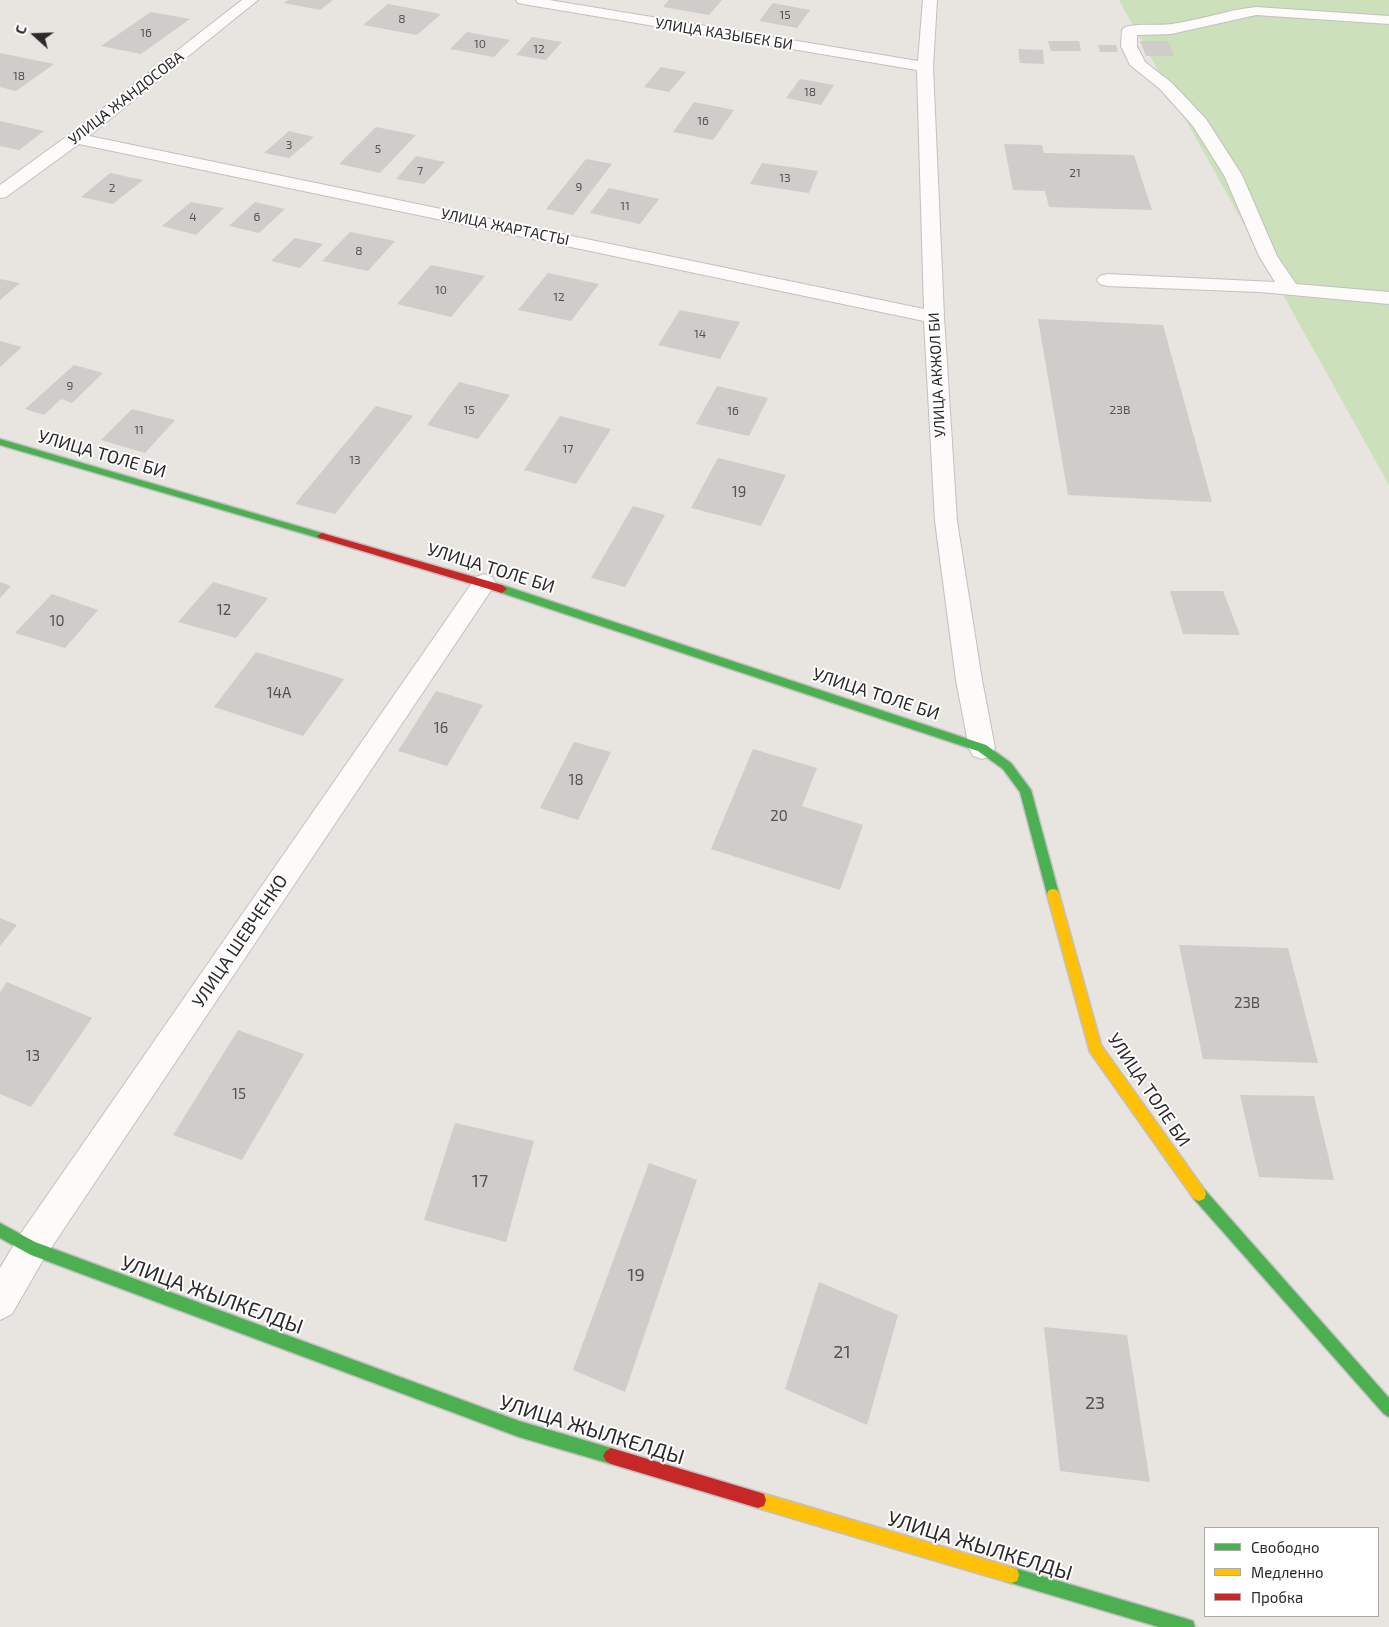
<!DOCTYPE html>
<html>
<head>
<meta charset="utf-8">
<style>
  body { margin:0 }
  #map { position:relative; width:1389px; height:1627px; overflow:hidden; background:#e8e4e0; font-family:"Exo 2",sans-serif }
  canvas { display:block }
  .legend { position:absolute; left:1204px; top:1527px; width:175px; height:90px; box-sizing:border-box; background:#fff; border:1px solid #aaa; margin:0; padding:6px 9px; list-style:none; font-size:15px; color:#2a2a2a }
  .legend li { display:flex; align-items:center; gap:10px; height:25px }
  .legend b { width:25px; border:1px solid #aaa }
  .north { position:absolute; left:10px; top:10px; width:50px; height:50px; -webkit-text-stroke:4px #fff; paint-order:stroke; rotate:290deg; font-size:14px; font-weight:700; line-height:20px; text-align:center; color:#2a2a2a }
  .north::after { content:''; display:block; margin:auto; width:18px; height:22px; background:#2a2a2a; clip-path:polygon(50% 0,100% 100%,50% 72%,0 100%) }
</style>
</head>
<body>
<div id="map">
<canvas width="1389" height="1627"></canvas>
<ul class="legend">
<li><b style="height:6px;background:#4caf50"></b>Свободно</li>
<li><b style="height:6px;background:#ffc107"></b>Медленно</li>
<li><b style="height:6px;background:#c62828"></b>Пробка</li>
</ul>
<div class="north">С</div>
</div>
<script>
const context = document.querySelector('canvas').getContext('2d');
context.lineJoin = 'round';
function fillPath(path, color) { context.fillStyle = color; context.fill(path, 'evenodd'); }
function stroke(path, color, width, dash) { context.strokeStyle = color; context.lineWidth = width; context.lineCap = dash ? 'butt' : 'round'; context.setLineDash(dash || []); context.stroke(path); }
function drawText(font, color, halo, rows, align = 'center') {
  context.font = font + ' "Exo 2",sans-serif'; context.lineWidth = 4; context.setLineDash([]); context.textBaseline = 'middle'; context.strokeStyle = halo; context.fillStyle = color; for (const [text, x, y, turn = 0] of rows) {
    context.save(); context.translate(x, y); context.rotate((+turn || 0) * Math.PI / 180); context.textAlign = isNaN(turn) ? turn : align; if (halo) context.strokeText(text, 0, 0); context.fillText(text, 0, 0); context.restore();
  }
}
fillPath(new Path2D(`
  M1119,0H1389V485Z`), '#cce0bb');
fillPath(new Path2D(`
  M288,0H333L320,10L284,3Z
  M669,0H722L709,15L663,7Z
  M773,3L810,10L797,28L759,21Z
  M388,4L441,14L417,35L363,25Z
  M151,12L190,19L141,54L101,46Z
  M467,32L510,40L494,57L450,49Z
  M532,37L562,42L546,60L516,55Z
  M1048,41H1079L1081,51H1051Z
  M1140,41H1168L1174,56H1146Z
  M1098,45H1116L1118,52H1100Z
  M1018,49L1043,50L1044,64L1020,63Z
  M0,53L54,64L16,91L0,87Z
  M661,67L686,72L669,92L644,87Z
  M800,79L834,85L821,105L786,98Z
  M694,102L734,110L713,140L673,132Z
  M0,121L44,131L19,150L0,146Z
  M376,127L416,135L380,173L339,164Z
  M289,131L314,137L289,158L264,153Z
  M1004,144L1042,145L1044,153L1134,155L1152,210L1049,207L1045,191L1013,190Z
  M416,156L445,162L424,184L396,179Z
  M586,159L612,164L573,215L546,209Z
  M762,163L818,171L809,193L750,184Z
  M110,173L143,180L113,204L81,197Z
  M609,188L659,199L640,224L590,213Z
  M191,202L224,208L196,235L162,226Z
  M255,202L285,209L259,233L229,226Z
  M350,232L395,241L368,271L322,261Z
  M295,238L323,244L300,268L271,261Z
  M431,265L485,276L451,317L397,304Z
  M548,273L599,284L571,321L518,310Z
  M0,279L20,283L0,300Z
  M680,310L740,322L720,359L658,345Z
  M1038,319L1163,325L1212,502L1068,495Z
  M0,341L22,347L0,367Z
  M74,365L103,373L72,403L61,399L44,415L25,409Z
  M459,382L510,395L478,439L427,425Z
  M717,386L768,398L749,436L696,424Z
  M376,406L413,416L335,514L295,504Z
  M132,409L175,420L145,453L101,440Z
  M560,416L611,429L576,484L524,470Z
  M718,458L786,475L761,526L691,508Z
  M633,506L665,515L625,587L591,578Z
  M0,582L11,586L0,598Z
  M213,582L268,598L236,638L178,622Z
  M1170,591H1223L1240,635L1183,634Z
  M52,594L98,610L65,648L15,633Z
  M256,652L344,679L303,736L214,707Z
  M436,691L483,705L447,766L398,751Z
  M574,742L611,752L578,820L540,808Z
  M753,749L817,768L802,806L863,825L840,890L711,849Z
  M0,918L17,925L0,946Z
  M1179,945L1288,948L1318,1063L1203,1059Z
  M7,982L92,1018L31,1107L0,1094V992Z
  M238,1030L304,1054L242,1160L173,1135Z
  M1240,1095L1314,1096L1334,1180L1259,1177Z
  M455,1123L534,1141L506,1242L424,1220Z
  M649,1163L697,1180L625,1392L573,1370Z
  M819,1282L898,1315L867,1425L785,1389Z
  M1044,1327L1127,1335L1150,1482L1060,1471Z`), '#cfccc9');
const street = new Path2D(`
  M242,0H258L89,136L924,309L917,70L523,4L518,3L516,0H549L918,61L923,0H937L933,67L944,317L957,521L982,680L995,748L991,756L982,759L973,756L969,748L956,680L935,521L924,321L79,144L6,197L0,198V185L70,134Z
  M1256,7L1389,16V24L1256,15L1171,34L1137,35V46L1145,62L1172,83L1206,119L1242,175L1277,256L1296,284L1389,292V304L1260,292L1107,286L1100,284L1097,280L1100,276L1107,274L1275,282L1259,256L1224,175L1193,126L1160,89L1130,65L1121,46L1122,30L1125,27C1139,23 1156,26 1172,24C1200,20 1227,10 1256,7Z
  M484,574L492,577L496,583L492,589L43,1260L12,1314L0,1320V1268L19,1236L476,577Z`);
const fast = new Path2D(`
  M0,439L325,534L327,536L322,539L0,445Z
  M502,585L986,745L1011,763L1031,790L1059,894L1057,898L1053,899L1049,898L1047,894L1020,792L1003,769L978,751L499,592L497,589L499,586Z
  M1199,1187L1204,1189L1389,1398V1417L1384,1414L1194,1199L1192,1194L1194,1189Z
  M0,1223L35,1242L519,1421L611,1448L616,1451L619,1456L616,1461L611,1464L519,1437L31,1255L0,1238Z
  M1011,1567L1187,1619L1193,1621L1195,1627H1159L1011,1583L1005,1581L1003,1575L1005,1569Z`);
const slow = new Path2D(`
  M1053,889L1057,890L1059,894L1101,1045L1204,1189L1206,1194L1204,1199L1199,1201L1194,1199L1090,1052L1047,894L1049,890Z
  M758,1492L1011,1567L1017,1569L1019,1575L1017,1581L1011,1583L758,1508L752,1506L750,1500L752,1494Z`);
const jam = new Path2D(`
  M322,533L502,585L507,589L502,593L319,538L317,536Z
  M611,1448L758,1492L764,1494L766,1500L764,1506L758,1508L611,1464L606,1461L603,1456L606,1451Z`);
stroke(street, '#c2c0c1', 2);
stroke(fast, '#c2c0c1', 3);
stroke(slow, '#c2c0c1', 3);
stroke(jam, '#c2c0c1', 3);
fillPath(street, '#fcfbfa');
fillPath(fast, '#4caf50');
fillPath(slow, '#ffc107');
fillPath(jam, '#c62828');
drawText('12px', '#545352', null, [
  ["15",785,15],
  ["8",402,19],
  ["16",146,33],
  ["10",480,44],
  ["12",539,49],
  ["18",19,76],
  ["18",810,92],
  ["16",703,121],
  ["3",289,145],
  ["5",378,149],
  ["7",420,171],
  ["21",1075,173],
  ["13",785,178],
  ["9",579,187],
  ["2",112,188],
  ["11",625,206],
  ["4",193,217],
  ["6",257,217],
  ["8",359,251],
  ["10",441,290],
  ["12",559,297],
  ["14",700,334],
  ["9",70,386],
  ["15",469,410],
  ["23В",1120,410],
  ["16",733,411],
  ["11",139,430],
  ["17",568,449],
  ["13",355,460]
]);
drawText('15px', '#2a2a2a', '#fff', [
  ["УЛИЦА КАЗЫБЕК БИ",724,34,9],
  ["УЛИЦА ЖАНДОСОВА",126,98,-38],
  ["УЛИЦА ЖАРТАСТЫ",505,227,12],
  ["УЛИЦА АКЖОЛ БИ",937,375,-93]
]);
drawText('15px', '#545352', null, [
  ["19",739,492],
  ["12",224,610],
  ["10",57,621],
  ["14A",279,693],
  ["16",441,728],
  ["18",576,780],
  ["20",779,816],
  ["23B",1247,1003],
  ["13",33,1056],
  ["15",239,1094]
]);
drawText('18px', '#2a2a2a', '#fff', [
  ["УЛИЦА ТОЛЕ БИ",102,454,16],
  ["УЛИЦА ТОЛЕ БИ",491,568,17],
  ["УЛИЦА ТОЛЕ БИ",876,694,18],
  ["УЛИЦА ШЕВЧЕНКО",240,941,-56],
  ["УЛИЦА ТОЛЕ БИ",1149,1090,56]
]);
drawText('18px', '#545352', null, [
  ["17",480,1181],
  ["19",636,1275],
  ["21",842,1352],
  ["23",1095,1403]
]);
drawText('21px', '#2a2a2a', '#fff', [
  ["УЛИЦА ЖЫЛКЕЛДЫ",212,1295,20],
  ["УЛИЦА ЖЫЛКЕЛДЫ",592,1430,17],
  ["УЛИЦА ЖЫЛКЕЛДЫ",980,1546,17]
]);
</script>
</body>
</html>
